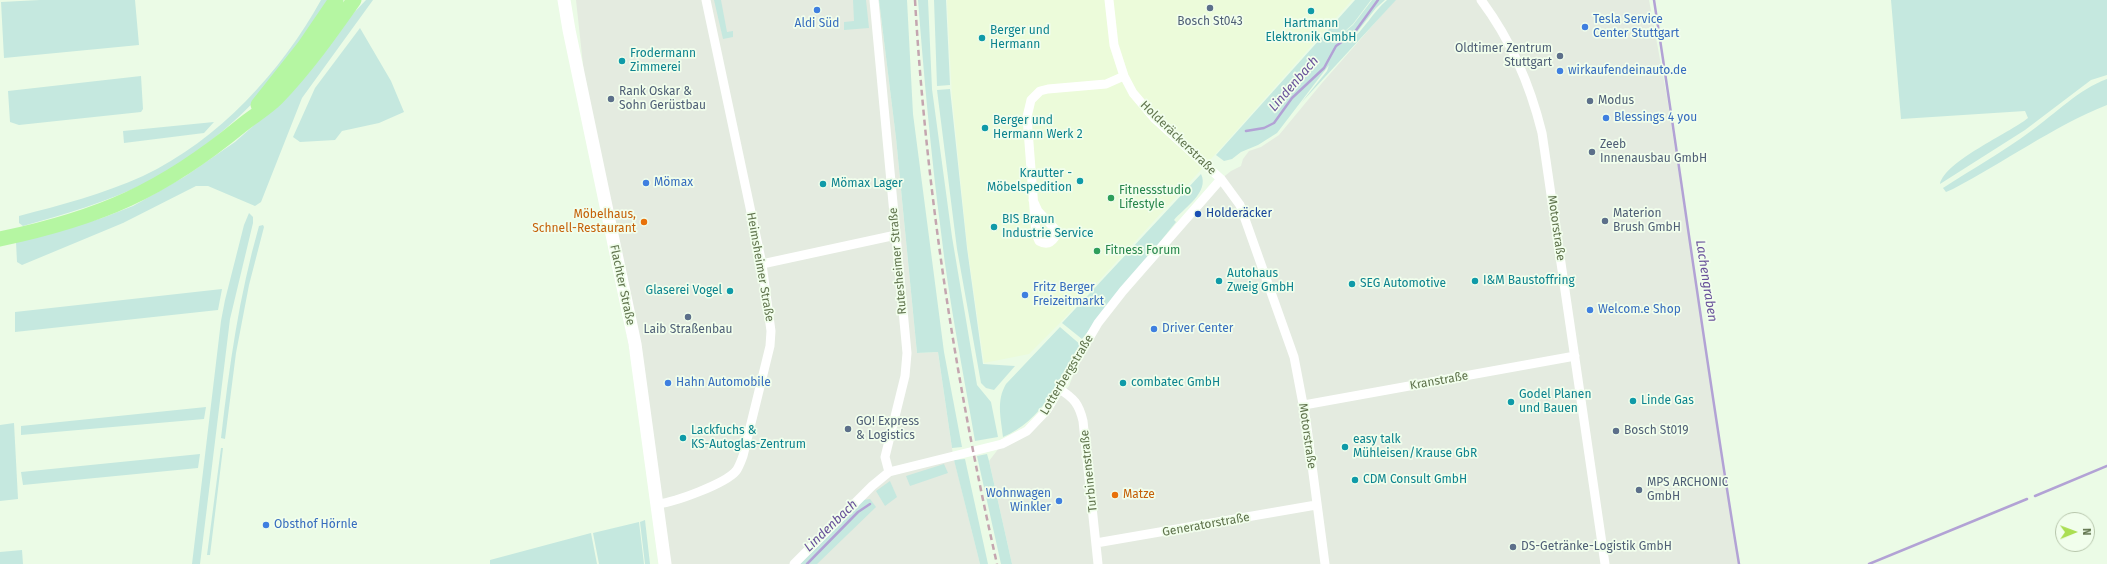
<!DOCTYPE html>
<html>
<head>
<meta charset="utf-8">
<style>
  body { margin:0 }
  #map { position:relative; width:2107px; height:564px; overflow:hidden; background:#ebfbe6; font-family:"Fira Sans",sans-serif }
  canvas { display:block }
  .north { position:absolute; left:2055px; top:512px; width:40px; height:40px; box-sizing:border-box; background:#f1feec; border:1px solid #b7c6ac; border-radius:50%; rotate:89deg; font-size:11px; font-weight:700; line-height:16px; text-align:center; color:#5f734c }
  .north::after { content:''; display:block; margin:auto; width:14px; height:18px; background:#aade52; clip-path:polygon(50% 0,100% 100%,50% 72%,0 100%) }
</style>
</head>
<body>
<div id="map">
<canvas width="2107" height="564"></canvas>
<div class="north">N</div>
</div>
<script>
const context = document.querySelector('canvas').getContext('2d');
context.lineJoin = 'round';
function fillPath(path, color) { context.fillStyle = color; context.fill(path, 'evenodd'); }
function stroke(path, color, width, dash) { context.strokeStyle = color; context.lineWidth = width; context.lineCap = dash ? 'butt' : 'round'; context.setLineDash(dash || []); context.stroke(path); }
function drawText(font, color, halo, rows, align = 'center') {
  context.font = font + ' "Fira Sans",sans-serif'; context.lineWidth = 3.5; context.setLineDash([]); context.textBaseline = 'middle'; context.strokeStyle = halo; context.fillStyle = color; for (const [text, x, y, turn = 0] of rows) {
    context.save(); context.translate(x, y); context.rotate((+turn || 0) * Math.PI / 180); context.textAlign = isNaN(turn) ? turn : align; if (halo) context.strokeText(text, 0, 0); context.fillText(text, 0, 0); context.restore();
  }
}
fillPath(new Path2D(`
  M947,0H1352L1212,158L1059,324L1029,354L984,363L967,245L952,96Z`), '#ecfbda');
fillPath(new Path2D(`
  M576,0H879L896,138L917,353L938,352L953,455L980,564H665L659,513L591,138Z
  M1395,0H1649L1667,97L1739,564H1012L989,461L1002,444L1013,439L1047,410L1069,386L1085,344L1098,323L1221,179L1231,171L1241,166L1243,159L1249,151L1261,147L1279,135L1322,83Z`), '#e4ebe0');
fillPath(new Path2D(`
  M40,0H135L139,45L4,58L1,2Z
  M321,0H329C311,26 294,53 275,77C244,118 192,159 146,183C107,202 65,214 23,226L19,223V216C61,205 103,194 143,176C219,140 281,72 321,0Z
  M366,0H373L302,98L261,202L255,206L208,186H196L123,223L22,265L17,262L16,242L102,218L133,206L184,177L235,142L286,97L345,22Z
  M714,0H721L727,32L733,31V37L723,39Z
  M853,0H866L869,28L844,30V22L854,21Z
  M879,0H907L913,114L944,352L962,447L952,448L938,352L917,353L896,138Z
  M918,0H928L932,89L952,237L977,385L991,402L998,437L975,441C963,371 949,302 941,232C931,155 924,77 918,0Z
  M934,0H946L950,85L937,86Z
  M1355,0H1371L1353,24L1335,40L1353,25L1372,0H1385L1376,8L1350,41C1364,30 1373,12 1387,0H1396L1301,103L1327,71L1329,65L1277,133L1258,145L1241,152L1232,159L1224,161L1216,155Z
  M1891,0H2107V75L2091,80L2025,130L1940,184C1945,161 2008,134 2028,118L2025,111L1901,119Z
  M360,28L391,81L404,112L379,123L342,131L335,140L300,142L293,137L315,88Z
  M141,76L143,109L141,112L19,125L10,122L8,91Z
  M2107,79V105C2052,127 2005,162 1953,189L1946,192L1943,188C1972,169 2003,152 2031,131C2055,114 2079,89 2107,79Z
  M950,89L967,248L983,364L1015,366L994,390L986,388L981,383L957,249L937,90Z
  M214,122L204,133L124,143L123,131Z
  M1201,174C1210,192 1183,209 1174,220L1176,222L1082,339L1062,323Z
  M249,213L253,217V223L230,319L200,564H192L221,321L225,300L244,225Z
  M263,225L264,227L249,285L236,353L225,439L221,438C229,367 239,296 259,226Z
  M222,289L218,310L15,332V312Z
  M1060,327L1082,346C1060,379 1042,421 1003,437C1001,418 996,401 1006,384Z
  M206,407L204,419L21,435V426Z
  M14,423L18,499L0,501V425Z
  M221,448H223L210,555H207Z
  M200,454L198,468L23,485L21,472Z
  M987,454L989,461L1012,564H1001L977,456Z
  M965,459L988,564H980L954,460Z
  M944,464L948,473L910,486L906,476Z
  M890,481L897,497L885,506L876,491Z
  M870,499L876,507L817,564H800L863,500Z
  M645,520L650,564H645L640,522Z
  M639,522L644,564H599L593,533Z
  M591,533L597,564H490V560Z
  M22,550L23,564H0V552Z`), '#c5e8df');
stroke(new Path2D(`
  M1654,0C1683,188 1708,376 1739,564
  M1246,131L1264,128L1274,123L1292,98L1324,68L1336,46L1354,33L1378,0
  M2035,496L2107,466
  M807,564L858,512L870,504
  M1869,564L2027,499`), '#b2a2d5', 2.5);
stroke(new Path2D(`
  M874,0L907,353L905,376L885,457L889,472
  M1109,0L1114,45L1124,76L1133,93L1155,119L1221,179L1240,205L1294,357L1306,420L1325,564
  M1481,0C1511,40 1530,84 1542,133L1605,564
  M1033,200L1038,211L1055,229V237C1051,243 1046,245 1039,241L1036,234L1027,117L1031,100L1040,91L1048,89L1106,84L1124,76
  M762,264L896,235
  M1059,389C1074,398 1079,404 1083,421L1098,564
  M1304,405L1575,356
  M658,504C675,502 725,484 736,471C739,467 741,461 743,456L770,346L771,331L762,264L706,0
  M1096,543L1316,505
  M794,564L872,486L889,472L1002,444L1027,431L1047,410L1098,323L1123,291L1221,179`), '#fff', 9);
stroke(new Path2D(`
  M564,0L569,30L635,344L665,564`), '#fff', 13);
stroke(new Path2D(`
  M258,105L304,47L336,0
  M0,239C100,218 162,191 241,126C253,116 266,109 277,98C306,68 330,34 354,0`), '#b5f6a2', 15);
stroke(new Path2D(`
  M915,0C926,189 955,379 997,564`), '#c4a5af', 2.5, [6, 4]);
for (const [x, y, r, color] of [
  [1210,8,4,"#5c6f8a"],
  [817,10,4,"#3f7fe0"],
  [1311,11,4,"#0f9aa8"],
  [1585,27,4,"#3f7fe0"],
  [982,38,4,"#0f9aa8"],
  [1560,56,4,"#5c6f8a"],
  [622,61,4,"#0f9aa8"],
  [1560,71,4,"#3f7fe0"],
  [611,99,4,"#5c6f8a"],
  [1590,101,4,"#5c6f8a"],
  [1606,118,4,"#3f7fe0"],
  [985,128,4,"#0f9aa8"],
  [1592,152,4,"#5c6f8a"],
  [1080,181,4,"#0f9aa8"],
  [646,183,4,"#3f7fe0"],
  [823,184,4,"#0f9aa8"],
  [1111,198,4,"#2e9e5b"],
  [1198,214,4,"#1a4fb4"],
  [1605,221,4,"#5c6f8a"],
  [644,222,4,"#e8710a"],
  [994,227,4,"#0f9aa8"],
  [1097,251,4,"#2e9e5b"],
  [1219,281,4,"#0f9aa8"],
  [1475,281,4,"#0f9aa8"],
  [1352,284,4,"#0f9aa8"],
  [730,291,4,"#0f9aa8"],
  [1025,295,4,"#3f7fe0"],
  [1590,310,4,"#3f7fe0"],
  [688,317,4,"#5c6f8a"],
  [1154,329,4,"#3f7fe0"],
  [668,383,4,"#3f7fe0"],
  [1123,383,4,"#0f9aa8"],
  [1633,401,4,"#0f9aa8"],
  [1511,402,4,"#0f9aa8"],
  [848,429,4,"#5c6f8a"],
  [1616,431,4,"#5c6f8a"],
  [683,438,4,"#0f9aa8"],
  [1345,447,4,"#0f9aa8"],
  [1355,480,4,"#0f9aa8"],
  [1639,490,4,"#5c6f8a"],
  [1115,495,4,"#e8710a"],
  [1059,501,4,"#3f7fe0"],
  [266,525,4,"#3f7fe0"],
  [1513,547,4,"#5c6f8a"]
]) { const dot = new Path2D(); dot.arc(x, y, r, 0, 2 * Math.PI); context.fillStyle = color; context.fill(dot); stroke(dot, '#f1feec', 1.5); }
drawText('12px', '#366cbe', '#f1feec', [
  ["Tesla Service",1593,20],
  ["Center Stuttgart",1593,34],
  ["Aldi Süd",817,24,"center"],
  ["wirkaufendeinauto.de",1568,71],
  ["Blessings 4 you",1614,118],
  ["Mömax",654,183],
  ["Fritz Berger",1033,288],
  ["Freizeitmarkt",1033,302],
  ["Welcom.e Shop",1598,310],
  ["Driver Center",1162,329],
  ["Hahn Automobile",676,383],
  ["Wohnwagen",1051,494,"right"],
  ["Winkler",1051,508,"right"],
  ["Obsthof Hörnle",274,525]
], 'left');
drawText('12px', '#4e5e75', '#f1feec', [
  ["Bosch St043",1210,22,"center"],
  ["Oldtimer Zentrum",1552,49,"right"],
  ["Stuttgart",1552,63,"right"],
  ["Rank Oskar &",619,92],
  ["Sohn Gerüstbau",619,106],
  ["Modus",1598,101],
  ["Zeeb",1600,145],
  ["Innenausbau GmbH",1600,159],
  ["Materion",1613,214],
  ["Brush GmbH",1613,228],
  ["Laib Straßenbau",688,330,"center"],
  ["GO! Express",856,422],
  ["& Logistics",856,436],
  ["Bosch St019",1624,431],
  ["MPS ARCHONIC",1647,483],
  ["GmbH",1647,497],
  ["DS-Getränke-Logistik GmbH",1521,547]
], 'left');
drawText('12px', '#0d838f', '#f1feec', [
  ["Hartmann",1311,24,"center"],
  ["Elektronik GmbH",1311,38,"center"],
  ["Berger und",990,31],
  ["Hermann",990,45],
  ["Frodermann",630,54],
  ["Zimmerei",630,68],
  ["Berger und",993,121],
  ["Hermann Werk 2",993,135],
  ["Krautter -",1072,174,"right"],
  ["Möbelspedition",1072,188,"right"],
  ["Mömax Lager",831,184],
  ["BIS Braun",1002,220],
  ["Industrie Service",1002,234],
  ["Autohaus",1227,274],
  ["Zweig GmbH",1227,288],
  ["I&M Baustoffring",1483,281],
  ["SEG Automotive",1360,284],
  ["Glaserei Vogel",722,291,"right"],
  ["combatec GmbH",1131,383],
  ["Godel Planen",1519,395],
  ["und Bauen",1519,409],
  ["Linde Gas",1641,401],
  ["Lackfuchs &",691,431],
  ["KS-Autoglas-Zentrum",691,445],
  ["easy talk",1353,440],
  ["Mühleisen/Krause GbR",1353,454],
  ["CDM Consult GmbH",1363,480]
], 'left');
drawText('12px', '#5f734c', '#f1feec', [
  ["Holderäckerstraße",1178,138,44],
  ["Motorstraße",1556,228,82],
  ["Rutesheimer Straße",898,261,-95],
  ["Heimsheimer Straße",760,267,80],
  ["Flachter Straße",622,285,78],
  ["Lotterbergstraße",1067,375,-59],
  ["Kranstraße",1439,381,-10],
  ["Motorstraße",1307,436,82],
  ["Turbinenstraße",1089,471,-96],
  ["Generatorstraße",1206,525,-10]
]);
drawText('12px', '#27864d', '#f1feec', [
  ["Fitnessstudio",1119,191],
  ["Lifestyle",1119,205],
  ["Fitness Forum",1105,251]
], 'left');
drawText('12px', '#164399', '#f1feec', [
  ["Holderäcker",1206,214]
], 'left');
drawText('12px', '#c56008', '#f1feec', [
  ["Möbelhaus,",636,215],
  ["Schnell-Restaurant",636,229],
  ["Matze",1123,495,"left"]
], 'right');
drawText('italic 13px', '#68519a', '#f1feec', [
  ["Lindenbach",1294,84,-49],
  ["Lachengraben",1706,281,81],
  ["Lindenbach",831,526,-44]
]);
</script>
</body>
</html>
